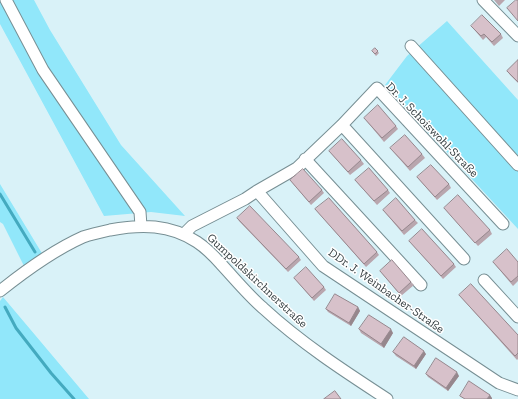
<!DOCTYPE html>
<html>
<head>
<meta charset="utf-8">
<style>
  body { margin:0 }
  canvas { display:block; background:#d9f2f8 }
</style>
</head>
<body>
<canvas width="518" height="399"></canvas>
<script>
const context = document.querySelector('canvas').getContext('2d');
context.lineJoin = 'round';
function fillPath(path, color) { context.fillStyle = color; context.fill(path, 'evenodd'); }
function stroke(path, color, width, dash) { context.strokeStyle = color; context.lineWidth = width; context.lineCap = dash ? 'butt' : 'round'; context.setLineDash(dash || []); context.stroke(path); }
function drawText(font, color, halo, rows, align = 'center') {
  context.font = font + ' "Zilla Slab",serif'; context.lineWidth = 3; context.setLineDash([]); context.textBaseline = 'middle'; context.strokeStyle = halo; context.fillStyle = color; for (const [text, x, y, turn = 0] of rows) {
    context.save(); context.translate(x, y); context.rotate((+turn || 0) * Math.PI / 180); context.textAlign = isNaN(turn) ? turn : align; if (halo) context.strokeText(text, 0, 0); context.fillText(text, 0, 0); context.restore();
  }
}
fillPath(new Path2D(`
  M0,0H34L50,30L121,145L185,216L151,212L104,216L0,24Z
  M447,21L518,100V229L385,85L407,56Z
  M0,184L43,255L25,268L3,224L0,222Z
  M3,297L89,399H0V301Z`), '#91e7fa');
stroke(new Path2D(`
  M0,194L35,252
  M5,307L16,328L51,373L74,399`), '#44aabf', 3);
const minor = new Path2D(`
  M6,0L43,70L140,212L141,226
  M483,0L518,36
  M411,46L518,165
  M342,125L464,259
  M305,159L421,285
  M257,191L323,266L499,383L518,390
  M184,234L192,226L245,199L257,191L297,168L342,125L377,88L503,224
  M484,280L518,317
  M0,291C25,271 54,250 83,237C92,234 101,232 110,230C141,224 170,224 197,242C206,248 214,256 221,264C235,279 248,295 263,308C301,343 344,371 387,399`);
stroke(minor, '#778f94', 13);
stroke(minor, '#fff', 11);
fillPath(new Path2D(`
  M494,0H505L499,6Z
  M471,26L501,34L503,38L494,46L486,37L483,40Z
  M375,48L379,53L376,56L372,51Z
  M518,60V83L510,75L507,71Z
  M364,118L396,126L398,129L384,142Z
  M390,148L422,154L425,158L410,171Z
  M329,151L361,160L364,164L350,175Z
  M417,177L449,184L451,188L437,200Z
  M290,180L322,190L324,193L311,205Z
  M355,180L388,190L390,193L377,205Z
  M444,208L490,230L492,234L478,246Z
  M315,209L377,252L379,255L366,267Z
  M383,210L415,220L418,223L404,235Z
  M237,218L299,257L301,260L288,272L239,221Z
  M409,241L454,264L456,267L443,279Z
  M493,262H518V281L513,286Z
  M380,271L411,282L414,285L401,296Z
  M294,278L324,287L326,290L314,301Z
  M459,295L518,335V359L517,360Z
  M358,307L360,311L351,326L328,312L326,309Z
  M359,329L393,333L384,348L361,333Z
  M393,352L426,354L416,369L396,356Z
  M426,374L459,376L448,391L428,377Z`), '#b9a6ae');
fillPath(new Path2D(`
  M358,307L360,311L351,326L349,323Z
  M391,329L393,333L384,348L381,344Z
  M424,351L426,354L416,369L414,366Z
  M457,372L459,376L448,391L446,388Z
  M490,395L492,398V399H487Z`), '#96878d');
const building = new Path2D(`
  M516,0H518V21L507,8Z
  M482,15L501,34L492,42L484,34L481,36L471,26Z
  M375,48L378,51L375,54L372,51Z
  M518,60V82L507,71Z
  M378,105L396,126L382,138L364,118Z
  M405,135L422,154L408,167L390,148Z
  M342,139L361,160L348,172L329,151Z
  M431,165L449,184L435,197L417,177Z
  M369,168L388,190L374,201L355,180Z
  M303,169L322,190L309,202L290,180Z
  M458,195L490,230L475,243L444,208Z
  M329,198L377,252L364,264L315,209Z
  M396,198L415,220L402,231L383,210Z
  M250,206L299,257L286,269L237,218Z
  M422,229L454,264L441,276L409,241Z
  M507,249L518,262V276L511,282L493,262Z
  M392,260L411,282L399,293L380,271Z
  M306,267L324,287L312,298L294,278Z
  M471,284L518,335V353L515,356L459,295Z
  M335,294L358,307L349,323L326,309Z
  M369,315L391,329L381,344L359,329Z
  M404,337L424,351L414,366L393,352Z
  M436,358L457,372L446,388L426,374Z
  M469,381L490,395L487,399H465L460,396Z
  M335,391L341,399H324Z`);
fillPath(building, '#d7c1ca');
stroke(building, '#96878d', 1);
drawText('12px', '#313b3e', '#fff', [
  ["Dr. J. Schoiswohl-Straße",432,130,46],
  ["Gumpoldskirchnerstraße",257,281,43],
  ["DDr. J. Weinbacher-Straße",386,291,35]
]);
</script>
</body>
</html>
